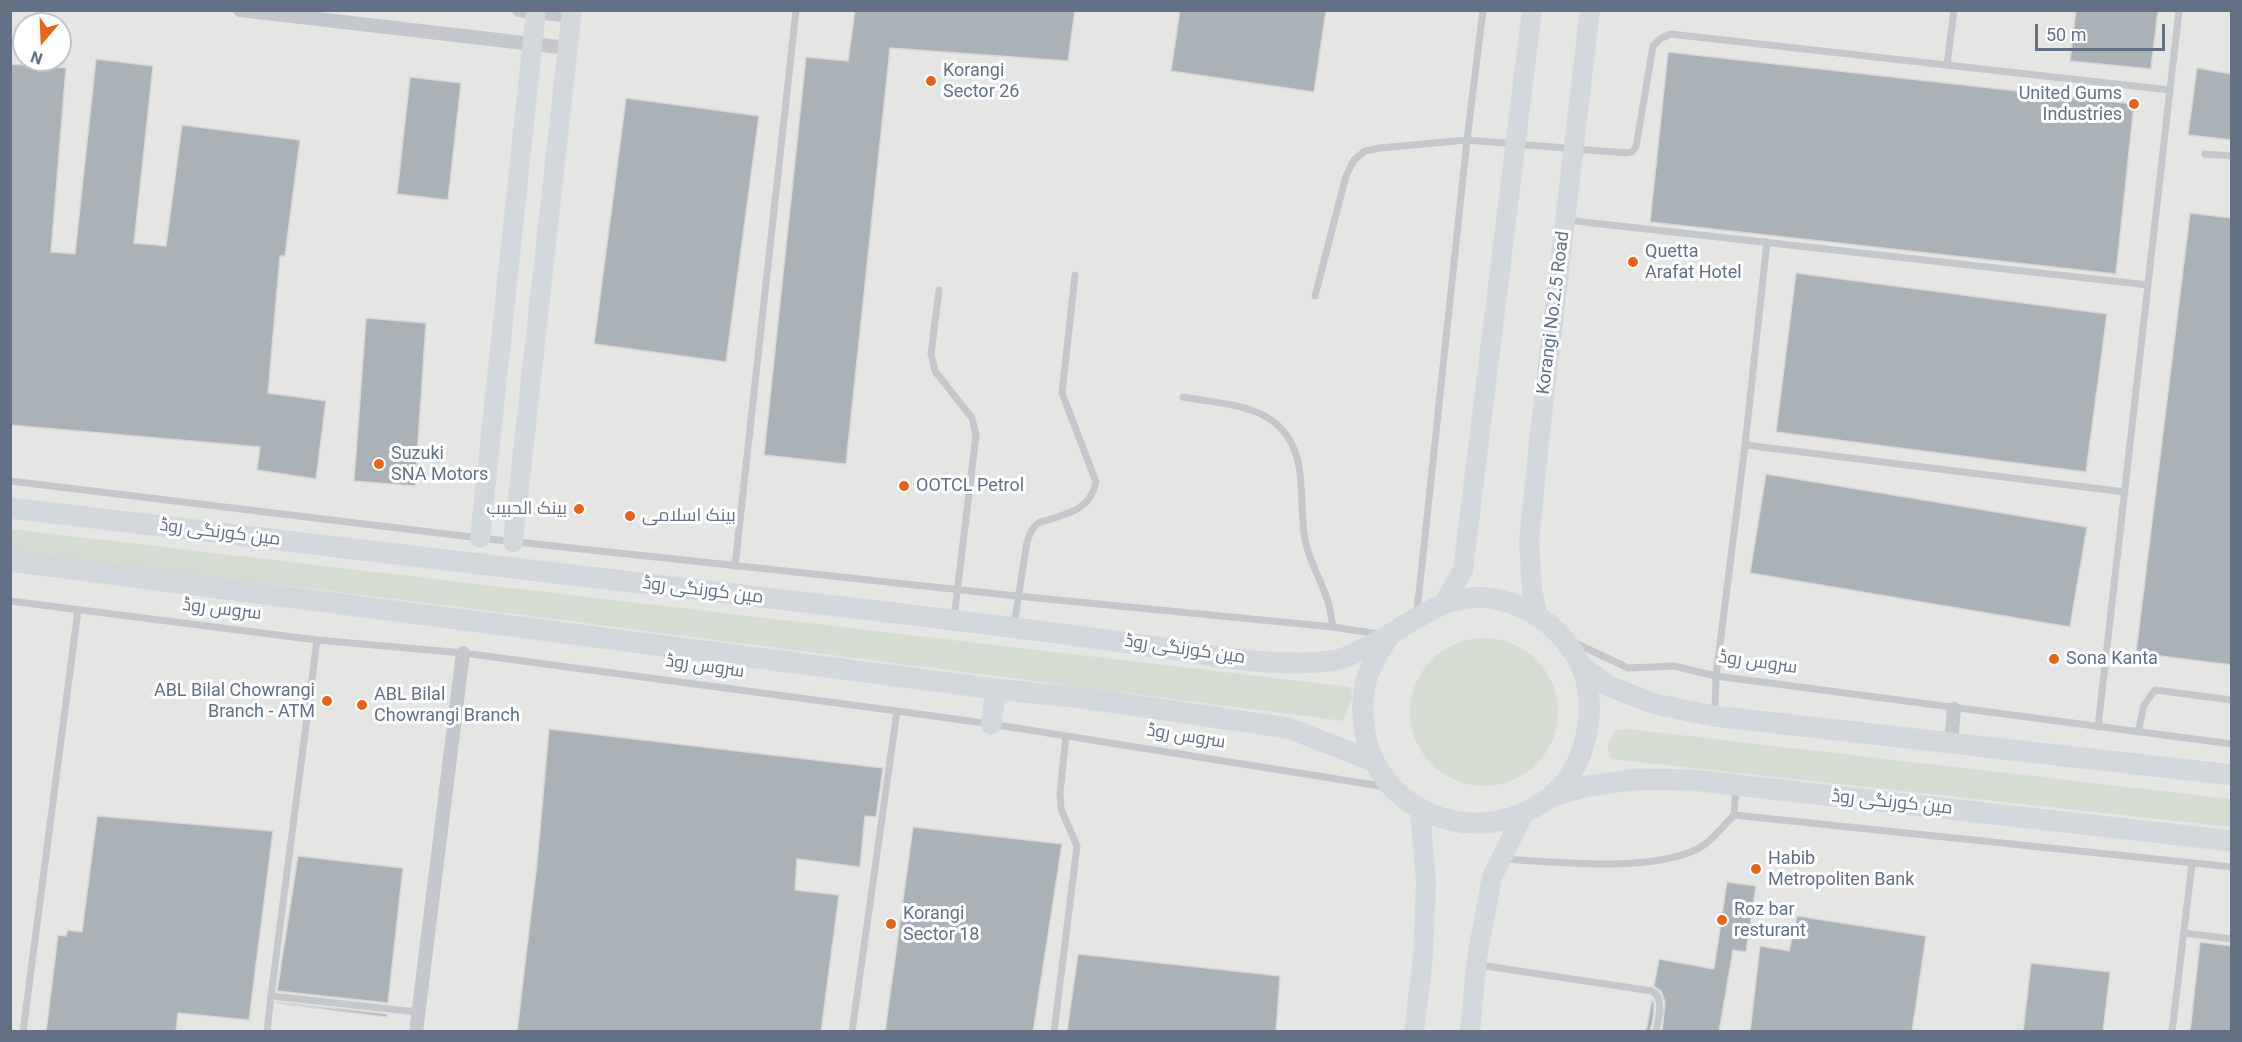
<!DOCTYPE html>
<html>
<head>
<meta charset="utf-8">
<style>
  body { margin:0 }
  #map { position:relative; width:2242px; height:1042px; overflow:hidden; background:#f5f5f1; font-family:Roboto,sans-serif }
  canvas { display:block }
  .frame { position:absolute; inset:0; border:12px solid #627183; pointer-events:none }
  .north { position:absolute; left:12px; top:12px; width:60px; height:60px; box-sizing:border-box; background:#fff; border:2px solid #c0c6cd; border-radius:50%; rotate:199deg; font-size:16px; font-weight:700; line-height:24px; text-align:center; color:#627183 }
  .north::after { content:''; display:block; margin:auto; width:21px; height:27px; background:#ea611c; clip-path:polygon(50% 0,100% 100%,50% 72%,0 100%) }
  .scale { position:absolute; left:2035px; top:24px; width:130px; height:27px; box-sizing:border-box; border:3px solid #627183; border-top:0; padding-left:8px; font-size:18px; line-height:21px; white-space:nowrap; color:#627183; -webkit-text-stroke:4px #fff; paint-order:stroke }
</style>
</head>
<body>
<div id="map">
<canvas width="2242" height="1042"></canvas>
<div class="frame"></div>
<div class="north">N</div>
<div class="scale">50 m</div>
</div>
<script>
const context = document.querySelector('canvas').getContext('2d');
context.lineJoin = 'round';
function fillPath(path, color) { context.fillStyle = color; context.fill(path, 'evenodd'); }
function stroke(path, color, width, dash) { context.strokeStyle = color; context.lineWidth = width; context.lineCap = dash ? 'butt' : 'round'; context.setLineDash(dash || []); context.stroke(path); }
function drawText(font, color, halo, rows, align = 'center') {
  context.font = font + ' Roboto,Cairo,sans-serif'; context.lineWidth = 6; context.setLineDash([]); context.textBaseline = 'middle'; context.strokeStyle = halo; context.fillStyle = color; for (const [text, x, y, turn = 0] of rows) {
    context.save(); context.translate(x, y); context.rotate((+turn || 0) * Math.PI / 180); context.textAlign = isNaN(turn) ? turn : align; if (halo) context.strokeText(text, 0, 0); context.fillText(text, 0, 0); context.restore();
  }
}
fillPath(new Path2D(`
  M10,11H2231V1031H11ZM24,24H60V60H24Z`), '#e5e6e4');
fillPath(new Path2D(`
  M11,529L1351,687L1352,699L1343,721L476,609L11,552Z
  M1410 712a74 74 0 1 1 148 0a74 74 0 1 1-148 0Z
  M1628,729L2231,799V827L1611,759C1605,746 1608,741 1616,730Z`), '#d5dcd2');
const building = new Path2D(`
  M855,10H1075L1068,61L890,48L846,464L764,455L806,57L848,61Z
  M1180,10H1326L1314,92L1171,71Z
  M2076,10H2158L2151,69L2070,61Z
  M1668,52L2134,104L2116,274L1650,222Z
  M96,59L153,66L134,243L166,246L182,125L300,140L285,256H280L268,393L326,401L316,479L257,470L260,447L10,425V64L66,68L51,252L75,254Z
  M2197,68L2232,74V140L2188,135Z
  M410,77L461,83L448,200L397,194Z
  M626,98L759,116L726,362L594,344Z
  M2190,213L2232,218V665L2136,653Z
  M1796,273L2107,314L2086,472L1776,432Z
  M366,318L426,323L415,486L354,481Z
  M1766,474L2087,527L2070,627L1750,573Z
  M549,729L883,768L876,817L865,816L860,867L797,859L795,890L839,895L821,1032H517L537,863Z
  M97,816L273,831L249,1020L178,1013L176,1032H46L58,935L66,936L68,930L82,932Z
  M913,827L1062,844L1033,1032H885Z
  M298,856L403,868L388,1003L277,991Z
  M1727,882L1756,886L1746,952L1733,950L1719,1032H1662L1665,1002L1661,991L1654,986L1659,959L1714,969Z
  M1797,916L1926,936L1912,1032H1750L1760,946L1789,951Z
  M2200,942L2232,946V1032H2190Z
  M1078,954L1280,976L1276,1032H1067Z
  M2031,963L2110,972L2103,1032H2023Z
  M1652,999L1654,1004L1653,1020L1650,1032H1646Z
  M276,1002L387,1014V1017L276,1003Z`);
fillPath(building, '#aab1b7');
stroke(building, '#d6d6d4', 1.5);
stroke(new Path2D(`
  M1947,65L1954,10
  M2205,154L2232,156
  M1566,220L2148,285
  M939,290L931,354L935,371L972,418L976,435L954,618
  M1315,296L1346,176L1354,160L1365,151L1380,148L1467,140L1626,153L1632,152L1636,147L1653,46L1660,39L1670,34L2170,90
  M1183,397C1233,406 1287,404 1299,466C1303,490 1301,515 1305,540C1309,560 1319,576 1326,596C1330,605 1331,617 1333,627
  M1745,445L2125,492
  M10,481L480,538L1017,596L1333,627L1379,634
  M735,566L796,10
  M10,601L317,640L463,653L897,711L991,724L1387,787
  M1417,612L1467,140L1483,10
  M1014,625L1027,542C1029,536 1031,529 1036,525C1038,522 1044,521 1048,520C1071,513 1091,508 1096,482L1062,393L1075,275
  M317,640L271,996L418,1012
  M1573,642L1628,668L1674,666L1716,676L2232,744
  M1715,713L1716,676L1745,445L1767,242
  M2098,727L2179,10
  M2138,732L2144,705L2155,690L2232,700
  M1736,787L1734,815L2232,867
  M1503,859C1556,862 1660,874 1704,845C1715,837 1725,824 1734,815
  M2184,933L2232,939
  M1479,965L1652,991C1665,998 1658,1019 1656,1032
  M23,1032L78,610
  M267,1032L271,996
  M852,1032L897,711
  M1054,1032L1077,846L1061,809L1060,793L1066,736
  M2172,1032L2192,863`), '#c4c7cb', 7);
stroke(new Path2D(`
  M240,10L567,48
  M519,10L571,16
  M1951,743L1954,709
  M416,1032L463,653`), '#c4c7cb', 14);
stroke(new Path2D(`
  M480,538L536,10
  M513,542L572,10
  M1445,601L1463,570L1532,10
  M1538,616L1532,590L1529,541L1541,424L1590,10
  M1414,1032L1423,957L1426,881L1420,810
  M1470,1032L1477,958L1492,877L1523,815`), '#d3d8dc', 20);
stroke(new Path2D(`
  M10,508C217,533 424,558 631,582C800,602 968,620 1136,644C1199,653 1273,670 1336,660C1347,658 1355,653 1365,648C1419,622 1455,577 1520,607C1547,619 1567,637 1580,664C1594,693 1591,727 1580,756C1572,776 1558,793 1540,804C1466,852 1365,805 1363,714C1362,697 1365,678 1373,663C1377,653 1384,644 1390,636
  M10,561L996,689L1083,698L1288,728L1373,761
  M1582,667L1611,687L1655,704L1714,716L2232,775
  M991,724L996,689
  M1553,796L1588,786L1639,779L1692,780L2232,841`), '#d3d8dc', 21);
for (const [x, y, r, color] of [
  [931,81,6,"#ea611c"],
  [2134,104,6,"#ea611c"],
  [1633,262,6,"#ea611c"],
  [379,464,6,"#ea611c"],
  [904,486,6,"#ea611c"],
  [579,509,6,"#ea611c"],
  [630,516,6,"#ea611c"],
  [2054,659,6,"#ea611c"],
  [327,701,6,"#ea611c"],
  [362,705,6,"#ea611c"],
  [1756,869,6,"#ea611c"],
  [1722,920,6,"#ea611c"],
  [891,924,6,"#ea611c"]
]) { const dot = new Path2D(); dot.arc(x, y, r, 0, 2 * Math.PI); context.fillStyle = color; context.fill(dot); stroke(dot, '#fff', 2); }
drawText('18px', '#627183', '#fff', [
  ["Korangi",943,71],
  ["Sector 26",943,92],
  ["United Gums",2122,94,"right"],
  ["Industries",2122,115,"right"],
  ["Quetta",1645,252],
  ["Arafat Hotel",1645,273],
  ["Suzuki",391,454],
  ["SNA Motors",391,475],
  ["OOTCL Petrol",916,486],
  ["بينک الحبيب",567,509,"right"],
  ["بینک اسلامی",642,516],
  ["Sona Kanta",2066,659],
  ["ABL Bilal Chowrangi",315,691,"right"],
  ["Branch - ATM",315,712,"right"],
  ["ABL Bilal",374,695],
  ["Chowrangi Branch",374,716],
  ["Habib",1768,859],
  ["Metropoliten Bank",1768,880],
  ["Roz bar",1734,910],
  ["resturant",1734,931],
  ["Korangi",903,914],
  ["Sector 18",903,935]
], 'left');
drawText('18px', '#627183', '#fff', [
  ["Korangi No.2.5 Road",1554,313,-83],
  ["مین کورنگی روڈ",220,533,7],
  ["مین کورنگی روڈ",703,591,7],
  ["سروس روڈ",222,610,7],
  ["مین کورنگی روڈ",1185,650,8],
  ["سروس روڈ",1758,663,8],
  ["سروس روڈ",705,667,8],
  ["سروس روڈ",1186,737,9],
  ["مین کورنگی روڈ",1892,803,6]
]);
</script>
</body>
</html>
